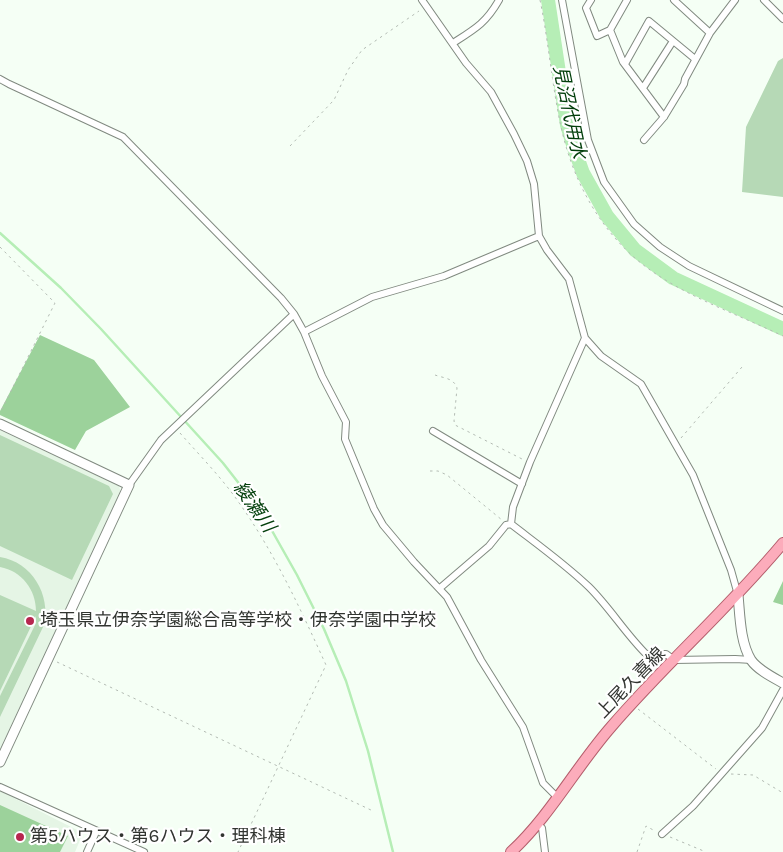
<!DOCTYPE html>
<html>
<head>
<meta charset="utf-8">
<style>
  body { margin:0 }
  canvas { display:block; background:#f5fff5 }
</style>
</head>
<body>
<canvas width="783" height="852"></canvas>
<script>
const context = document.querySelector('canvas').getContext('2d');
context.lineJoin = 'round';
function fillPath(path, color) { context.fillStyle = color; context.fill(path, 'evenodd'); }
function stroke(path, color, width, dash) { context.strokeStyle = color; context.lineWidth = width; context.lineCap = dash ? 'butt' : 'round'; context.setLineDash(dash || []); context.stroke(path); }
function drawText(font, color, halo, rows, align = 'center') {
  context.font = font + ' "Work Sans","Noto Sans JP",sans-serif'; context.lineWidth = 4.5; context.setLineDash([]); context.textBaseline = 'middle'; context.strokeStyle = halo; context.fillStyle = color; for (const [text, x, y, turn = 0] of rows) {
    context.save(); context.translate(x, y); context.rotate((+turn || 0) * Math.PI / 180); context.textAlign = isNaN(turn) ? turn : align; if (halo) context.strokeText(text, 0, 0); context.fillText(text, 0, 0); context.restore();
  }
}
fillPath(new Path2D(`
  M0,430L119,486L121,493L0,749Z
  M0,791L83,833L75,852H0Z`), '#e5f5e5');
fillPath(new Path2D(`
  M783,58V197L742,192L746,127L778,61Z
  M0,435L109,486L113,494L72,580L0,546Z
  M0,557C32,562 51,595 44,625L0,717V696L36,623V616L0,691V595L36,611C36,590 22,571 0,567Z`), '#b6d9b6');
stroke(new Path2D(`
  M0,233L61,288L101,329L223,463L262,513L297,575L324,629L346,681L368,751L393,852`), '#b6eeb6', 2.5);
stroke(new Path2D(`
  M548,0L567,125L574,148L583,173L607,216L635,250L673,278L783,329`), '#b6eeb6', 14);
fillPath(new Path2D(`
  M40,335L94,360L130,407L86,431L75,450L0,415V411Z
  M783,581V605L773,602Z
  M0,805L68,836L60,852H0Z`), '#9cd29b');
const minor = new Path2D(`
  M422,0L466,63L491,92L514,134L527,161L534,184L539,236L547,250L569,279L585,338L601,356L641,384L693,475L731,570L738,595
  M562,0L588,140L604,182L634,224L660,247L689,266L783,311
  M591,0L586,8L597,36L610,30
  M627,0L610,30L623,62L664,117
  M674,0L710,33
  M764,0L783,19
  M453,43C475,29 486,23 499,0
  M625,64L649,21L695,59
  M0,79L9,84L123,137L281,298L294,314L304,332L372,297L444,276L539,236
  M643,88L673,41
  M644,140L664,117L684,84L685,79L710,33L735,0
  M304,332L322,376L346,422L345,439L374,509L383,525L414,562L447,597L481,660L523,727L543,783L557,797
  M433,431L522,484
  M129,485L161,440L294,314
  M511,524L513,507L530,462L585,338
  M440,588L489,546L506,525L511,524C537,544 565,564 589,587C610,608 625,633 646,654H666L674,660L735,659L752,660
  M0,787L144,852
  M537,823L542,828L545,852
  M662,834L693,806L762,728L783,690
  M87,852L96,832`);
const tertiary = new Path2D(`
  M0,424L129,485L0,762
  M738,595C740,615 740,642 751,660C758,670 772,677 783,683`);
const primary = new Path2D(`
  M511,852C550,816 576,767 611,727C666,663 729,608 783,543`);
stroke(minor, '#818a80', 8);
stroke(tertiary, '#818a80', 11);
stroke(primary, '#b45e6c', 12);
stroke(new Path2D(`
  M540,0C549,43 552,88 562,131C575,188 607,242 656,274C695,300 741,316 783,336
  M290,146L334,100L348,70L362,50L419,11
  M0,247L55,303L0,413
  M435,375C443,378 454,378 457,388L454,421L455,425L524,460
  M180,433C201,457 224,480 242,507C276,556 301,610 326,665L238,852
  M681,438L742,367
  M430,471H438L447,475L502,520
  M57,662L373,811
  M638,709L716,769
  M731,774L753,775L783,793
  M670,837L706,852
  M637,852L646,826L655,831`), '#b3bbb3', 1, [2.5, 4]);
stroke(minor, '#fff', 6);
stroke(tertiary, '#fff', 9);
stroke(primary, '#fcacbb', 10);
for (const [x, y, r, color] of [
  [30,621,5,"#b7274f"],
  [20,837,5,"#b7274f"]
]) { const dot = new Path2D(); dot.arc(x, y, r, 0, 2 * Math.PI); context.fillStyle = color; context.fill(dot); stroke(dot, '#fff', 2); }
drawText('18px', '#313430', '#fff', [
  ["埼玉県立伊奈学園総合高等学校・伊奈学園中学校",40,621],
  ["第5ハウス・第6ハウス・理科棟",30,837]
], 'left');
drawText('18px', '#313430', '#fff', [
  ["上尾久喜線",631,683,-46]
]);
drawText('italic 19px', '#023f0b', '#fff', [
  ["見沼代用水",569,112,78],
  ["綾瀬川",254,507,55]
]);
</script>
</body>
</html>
